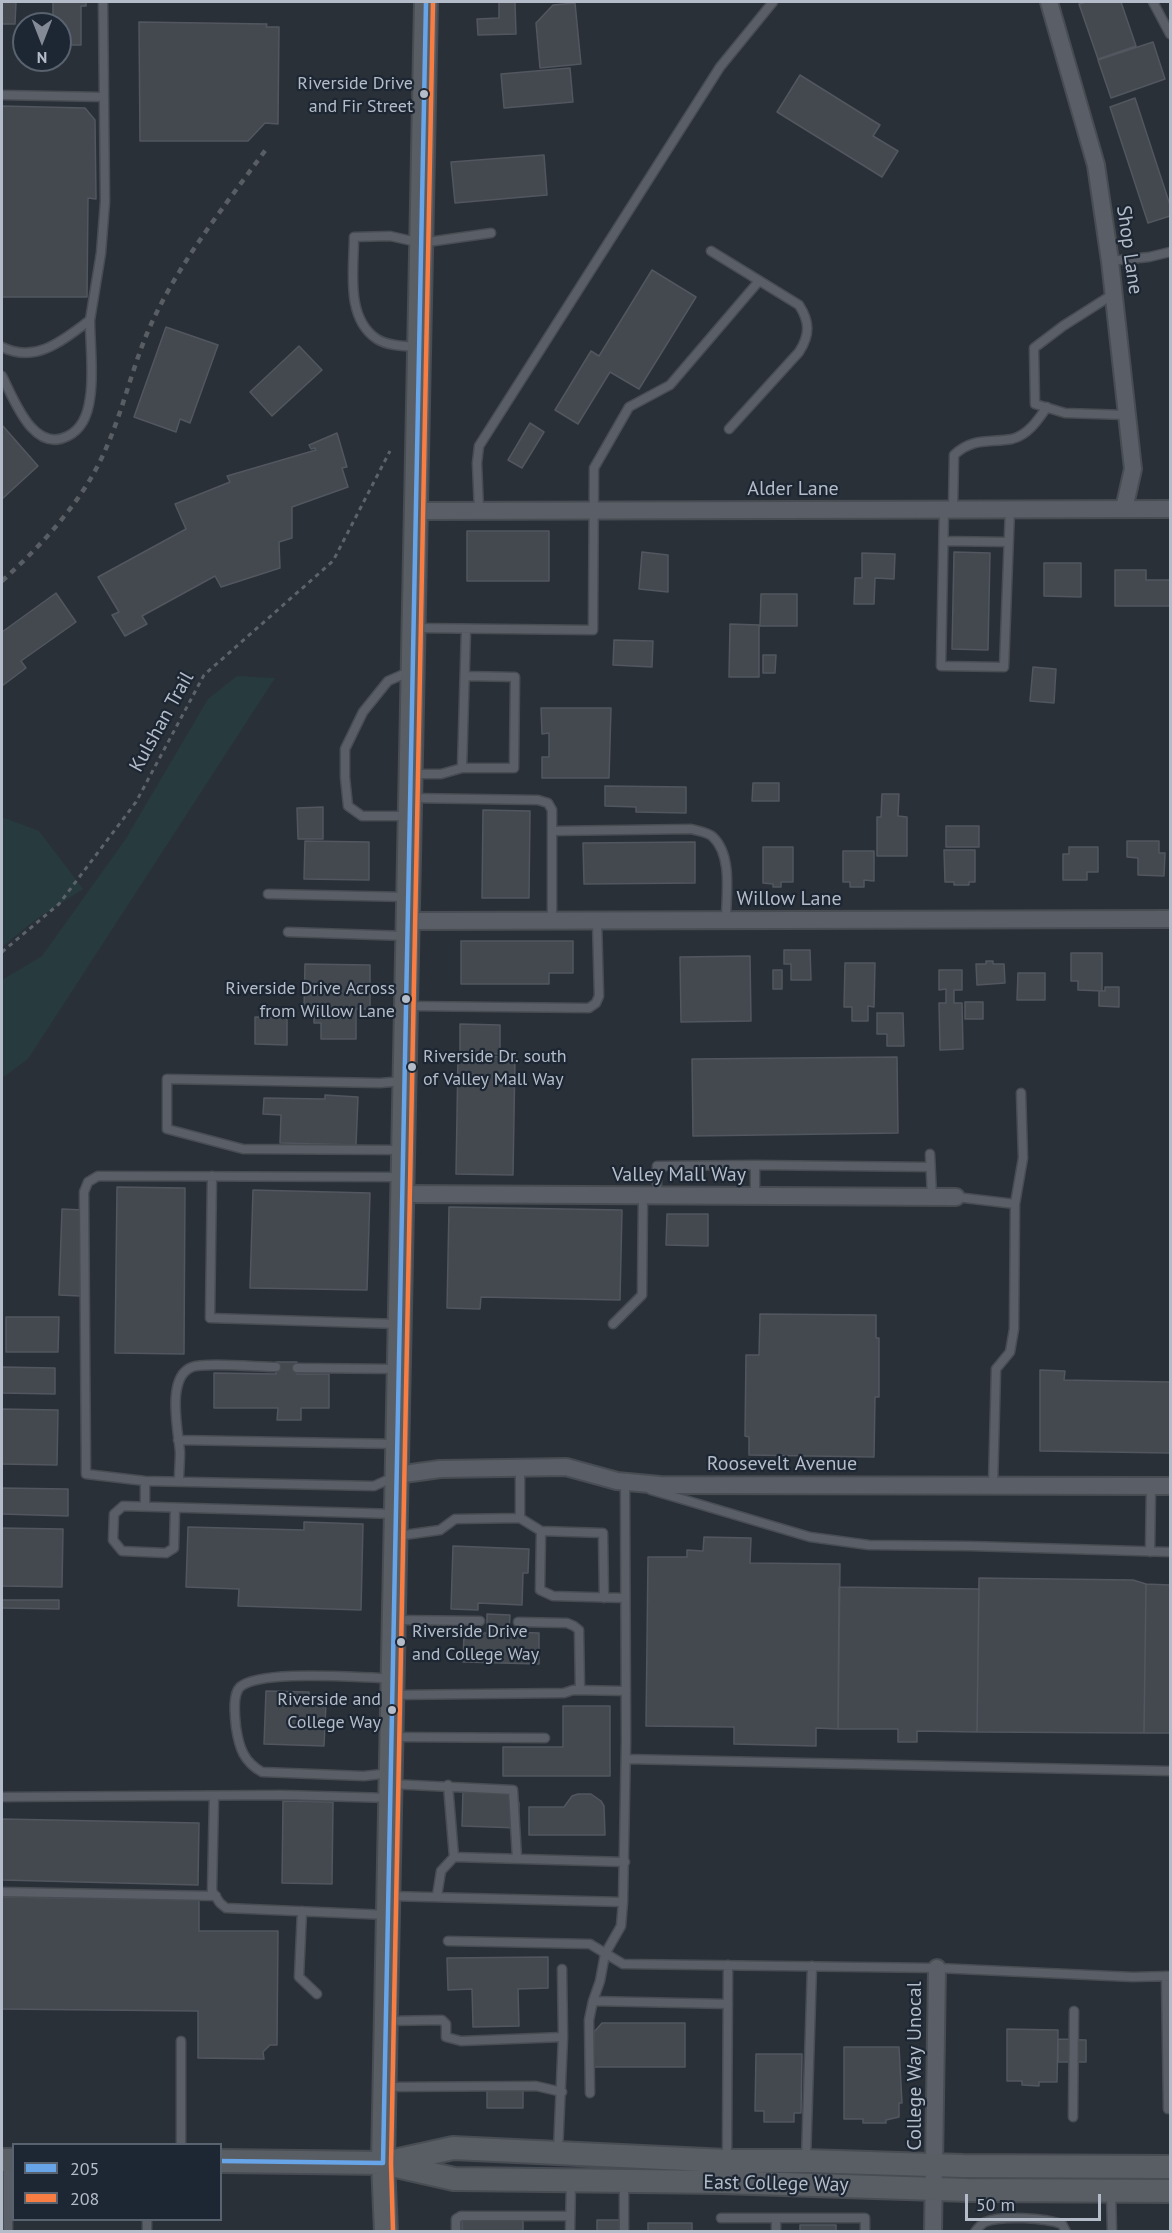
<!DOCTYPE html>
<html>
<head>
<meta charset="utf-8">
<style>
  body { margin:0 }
  #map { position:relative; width:1172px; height:2233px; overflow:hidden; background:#2a3038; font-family:"PT Sans",sans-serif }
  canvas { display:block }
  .frame { position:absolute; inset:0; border:3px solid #b4bcc9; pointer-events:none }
  .legend { position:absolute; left:12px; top:2143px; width:210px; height:78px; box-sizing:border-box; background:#1d2633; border:2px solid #59626f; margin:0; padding:8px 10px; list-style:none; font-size:18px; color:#b4bcc9 }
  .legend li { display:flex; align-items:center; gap:12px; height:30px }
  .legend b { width:30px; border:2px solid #59626f }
  .north { position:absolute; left:12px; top:12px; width:60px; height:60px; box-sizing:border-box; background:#1d2633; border:2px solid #59626f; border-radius:50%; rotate:180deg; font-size:16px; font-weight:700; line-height:24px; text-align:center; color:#b4bcc9 }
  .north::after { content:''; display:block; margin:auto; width:21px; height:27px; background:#848b96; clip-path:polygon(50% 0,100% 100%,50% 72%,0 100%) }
  .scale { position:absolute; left:965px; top:2194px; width:136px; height:27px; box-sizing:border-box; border:3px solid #b4bcc9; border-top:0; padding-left:8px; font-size:18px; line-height:21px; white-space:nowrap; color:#b4bcc9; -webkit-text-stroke:4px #1d2633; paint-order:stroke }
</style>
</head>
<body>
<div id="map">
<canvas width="1172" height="2233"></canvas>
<div class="frame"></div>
<ul class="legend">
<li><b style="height:8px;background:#68a4e8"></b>205</li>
<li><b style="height:8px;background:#f77d43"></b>208</li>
</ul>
<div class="north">N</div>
<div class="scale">50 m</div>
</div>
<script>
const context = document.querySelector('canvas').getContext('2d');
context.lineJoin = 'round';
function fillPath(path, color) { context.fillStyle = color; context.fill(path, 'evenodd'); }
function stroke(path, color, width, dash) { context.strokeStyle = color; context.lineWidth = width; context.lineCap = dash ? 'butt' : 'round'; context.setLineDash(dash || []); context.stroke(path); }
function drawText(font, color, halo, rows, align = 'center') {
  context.font = font + ' "PT Sans",sans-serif'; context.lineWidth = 4.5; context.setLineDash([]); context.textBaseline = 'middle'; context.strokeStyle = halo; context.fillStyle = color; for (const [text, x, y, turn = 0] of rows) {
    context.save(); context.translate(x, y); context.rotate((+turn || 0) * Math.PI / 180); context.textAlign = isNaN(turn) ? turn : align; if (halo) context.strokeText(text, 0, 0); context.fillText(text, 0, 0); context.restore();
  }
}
fillPath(new Path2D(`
  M237,676L275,678L28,1059L2,1078V980L42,956L125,840L208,699Z
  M2,817L39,831L83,889L35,920L2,947Z`), '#273a3e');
const building = new Path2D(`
  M2,2H16L15,24H2Z
  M53,2H86V6H81V45H60V24H53Z
  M499,2H515L516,34L478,35L477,19L499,18Z
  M1086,2H1121L1136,46L1098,59L1079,4Z
  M575,3L581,64L540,68L536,23L553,5Z
  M139,22L267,24L266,27H279L278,124L265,123L248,141H140Z
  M1153,42L1165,79L1111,98L1098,60Z
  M570,68L573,102L504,108L501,74Z
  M800,75L880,125L873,136L898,151L882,177L777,112Z
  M1135,98L1170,205V216L1148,223L1110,107Z
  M2,106L85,108L95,120L96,199L88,198L87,297H2Z
  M544,155L547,195L455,203L451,162Z
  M652,270L696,297L639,389L610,372L578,424L555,410L591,351L599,356Z
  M166,327L218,345L190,423L180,419L176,432L134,417Z
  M299,346L322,370L272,416L250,392Z
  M530,423L544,432L522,468L508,460Z
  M2,425L38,466L2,499Z
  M337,433L347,467L342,468L348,487L292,507V538L279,542L280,568L221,587L215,576L142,616L147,624L125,636L112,615L119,612L98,577L186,529L175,504L230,482L227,476L316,450L315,448L311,449L309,445Z
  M467,531H549V581H467Z
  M642,552L668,555V592L639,589Z
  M954,552L990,553L988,650L952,649Z
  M862,553L895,554L894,579L875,578L874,604H854L855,578H862Z
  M1044,563H1081V597L1044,596Z
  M1115,570H1146V580H1170V606H1115Z
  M56,593L76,622L21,661L26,668L2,686V632Z
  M761,594H797V626H760Z
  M730,624L759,625V677H729Z
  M614,640L653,641L652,667L613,665Z
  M763,655H776L775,673H763Z
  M1033,667L1056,669L1054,703L1030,701Z
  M541,708H611L609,778H542V757H549V733L542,734Z
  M753,783H779V801H752Z
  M605,786L686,787V813L636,812V807L605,806Z
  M882,794H899L898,816L907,817V856H877V817H881Z
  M323,807V839H298L297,808Z
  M483,810L530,811L529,898H482Z
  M946,826H979V847H946Z
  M305,841L369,842V880L304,879Z
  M1127,841H1159V853H1165L1164,876L1138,875V858L1127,857Z
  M695,842V883L584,884L583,843Z
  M763,847H793V882H781V887H773V884L763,883Z
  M1069,847H1098V872H1087V880H1063V854H1069Z
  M944,850H975V882H969V885H954V882H945Z
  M843,851H874V881L864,880V887H850V882H843Z
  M461,941H573V973H549V984H461Z
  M784,950H810L811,980H791V964H784Z
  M1071,953H1102V991L1078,990V981H1071Z
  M750,956L751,1021L681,1022L680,957Z
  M986,961H993V964H1004L1005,983L977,985L976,964H986Z
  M845,963H875L874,1007L868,1006V1021H852V1007H844Z
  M305,964L370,965V1009H304Z
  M773,970H782V989H773Z
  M939,970H962V990H954V1003H962L963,1049L940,1050L939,1003H946V989L939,990Z
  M1018,973H1045V1000H1017Z
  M1105,987H1119V1007L1099,1006V991H1105Z
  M965,1002H983V1019H965Z
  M314,1010H356V1039H321V1023H314Z
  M877,1013H903L904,1046H887V1034H877Z
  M255,1017L287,1018V1045L255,1044Z
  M460,1024L500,1025V1054L460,1053Z
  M458,1056L515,1057L513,1175L456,1174Z
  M897,1057L898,1133L693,1136L692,1059Z
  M325,1095L358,1097L356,1145L280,1143L281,1115L263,1114L264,1098L325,1099Z
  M117,1187L185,1188L184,1354L115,1353Z
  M253,1190L370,1193L367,1290L250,1288Z
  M449,1207L622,1210L620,1300L481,1297L480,1309L447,1308Z
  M62,1209L83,1210L80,1296L59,1295Z
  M667,1214H708V1246L666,1245Z
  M760,1314L876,1315V1338H879V1397H875L874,1457L749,1455V1437L745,1436L746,1355H759Z
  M6,1317H59L58,1352H6Z
  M276,1362H297V1374H329V1408H301V1420H277L278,1408H214V1373L276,1374Z
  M2,1367L55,1368V1394L2,1393Z
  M1040,1370L1065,1371L1064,1380L1170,1382V1453L1040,1451Z
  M2,1409L58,1410L57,1465L2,1464Z
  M2,1488L68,1489V1516L2,1514Z
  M304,1522L363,1524L361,1610L238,1606L239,1589L186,1587L188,1527L304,1530Z
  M2,1528L63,1529L62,1587L2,1586Z
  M704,1537L751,1538L750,1563L840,1564L838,1729L816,1728V1746L734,1744V1727L646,1726L648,1557H687V1550L703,1551Z
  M453,1546L529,1549L528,1573H523L522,1605L478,1603V1610L451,1609Z
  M979,1578L1133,1580L1146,1584L1144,1733L977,1732Z
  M1146,1584L1170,1585V1733H1144Z
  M839,1587L979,1589L977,1732L917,1731V1742H898V1729H838Z
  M2,1600H59V1609L2,1608Z
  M487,1614L510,1615L509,1632L539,1633V1664L463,1662L464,1633H487Z
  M266,1691L309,1692V1703H326L324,1746L264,1744Z
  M563,1706H610V1776H503V1747H563Z
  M463,1789L506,1790L515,1795L519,1803L518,1828L462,1826Z
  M578,1794H591L601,1801L604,1806L605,1835H529V1807H564L572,1796Z
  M283,1801L333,1802L332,1884L282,1883Z
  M2,1819L199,1823L198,1885L2,1880Z
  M2,1897L199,1900V1931H278L277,2045H270L263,2052L264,2059L198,2058V2011L2,2009Z
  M548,1957V1988L518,1989L519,2026L473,2027L472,1989L448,1990L447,1958Z
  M602,2023H685V2067H594V2032Z
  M1007,2029L1058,2030L1057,2082H1039V2086L1022,2085V2081H1007Z
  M1058,2039L1086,2040V2062H1058Z
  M844,2047H899L902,2103H899V2117L886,2120V2123H863V2119H844Z
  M756,2054H802L801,2113H794V2122H764V2111H755Z
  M523,2089V2108H487V2090Z
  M462,2220H523V2232H462Z
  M597,2220H620V2232H597Z
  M648,2223H692V2232H648Z
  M800,2225H836V2232H800Z`);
fillPath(building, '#444950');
stroke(building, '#52575f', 1.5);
const lane = new Path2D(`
  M1153,2L1170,34
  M2,95L104,97
  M711,251L799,305C810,322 810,335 799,352L729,429
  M1110,261L1149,257L1170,252
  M1115,293L1063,326L1034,348L1035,404L1065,413L1126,415
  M2,347C36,364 63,340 90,320L101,253L105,202L103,2
  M418,347C405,346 388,346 377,339C345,318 354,269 354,237L390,236L421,243L491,233
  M2,376C14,399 33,454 68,436C82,429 88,414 90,398C94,375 90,344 90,320
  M944,510L941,666L1004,667L1010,509
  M953,510L954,455C973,437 990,443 1012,439C1028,435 1038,420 1047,407
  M479,511L477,463L479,446L720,67L773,2
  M944,541L1008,542
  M415,628L593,630L594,468L629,407L670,385L759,281
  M462,768L466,629
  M411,774H441L462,768H514L515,677L465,676
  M410,798L538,800L548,803L552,810V921
  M409,816H362L348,806L345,777V749L363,712L388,681L411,671
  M552,831L691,829C698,831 708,832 713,837C733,856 726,896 726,920
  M268,894L408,897
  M288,932L407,936
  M408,1006L589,1008L596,1003L599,996L597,921
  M402,1150L243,1149L167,1129V1079L380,1083L404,1081
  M930,1154L932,1197
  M212,1176L210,1318L399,1324
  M657,1195V1166L755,1165
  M755,1196V1165L930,1167
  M956,1197L1015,1204
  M613,1324L642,1295L643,1195
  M297,1368L398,1369
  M178,1440L396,1444
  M520,1468V1518
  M394,1477L374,1486L145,1481L86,1474L84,1192L88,1182L98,1176L400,1177
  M179,1480C179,1471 180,1461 180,1452C178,1430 166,1377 192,1367C204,1362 260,1367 276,1367
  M145,1481V1506
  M993,1486L996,1369L1010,1352L1014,1329L1015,1204L1023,1158L1021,1093
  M651,1490L810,1537L869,1545L970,1546L1170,1552
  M175,1508L174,1548L166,1553L122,1551L113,1540L114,1514L123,1506L396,1514
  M541,1531L540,1590L553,1596L625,1598
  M397,1536L440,1530L455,1519L520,1518L541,1531L603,1533L604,1598
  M1150,1552L1151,1486
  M396,1620L480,1621
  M518,1622L567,1623L574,1626L579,1630L580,1690
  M390,1678C359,1678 261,1669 240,1687C232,1695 235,1717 236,1727C239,1748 244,1762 262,1772L364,1776L391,1773
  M393,1695L564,1693L573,1690L626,1691
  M392,1737L545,1738
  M626,1759L1170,1771
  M391,1784L513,1790L517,1858
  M214,1796L212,1891L220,1903L226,1908L388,1915
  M2,1797L282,1795L390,1798
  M454,1857L625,1862
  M2,1892L216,1896
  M389,1896L623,1902
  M437,1896L441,1871L454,1857L448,1785
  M302,1911L299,1977L317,1994
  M448,1941L590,1944L623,1964L937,1968L1133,1977L1170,1976
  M1166,1976L1168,2109H1170
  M593,2001L728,2004
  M386,2021L442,2020L446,2024V2037L461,2041L563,2037L562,1969
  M181,2041V2144
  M386,2087L536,2086L562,2092
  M590,2093L589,2020L593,2001L600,1981L605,1954L621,1926L623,1902L626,1741L625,1482L628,1483
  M1073,2117L1074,2011
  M558,2151L563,2037
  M806,2160L812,1966
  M727,2161L728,1965
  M1111,2192L1112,2232
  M721,2218H865V2232
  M776,2218V2232
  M8,2232V2160
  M147,2232V2220
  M456,2232V2219L461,2216H570
  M570,2232L571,2181
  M624,2232V2181
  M975,2232C978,2228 981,2224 985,2222C1002,2215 1045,2218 1062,2224L1066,2232`);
const street = new Path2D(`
  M1049,2L1096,165L1110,261L1133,469L1124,509
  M416,511L1170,509
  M408,921L1170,919
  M402,1194L956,1197
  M397,1475L440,1469L566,1467L617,1481L660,1485L1170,1486
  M933,2232L937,1968`);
const secondary = new Path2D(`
  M2,2160H14
  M220,2161L383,2163L454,2179L721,2182L967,2190L1170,2191
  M394,2161L453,2148L727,2161H806L963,2166L1170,2167
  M386,2232L383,2163L426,2`);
stroke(lane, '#484c53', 11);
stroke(street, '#484c53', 20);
stroke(secondary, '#484c53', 26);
stroke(new Path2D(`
  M2,952L59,904L136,802L204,675L333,561L390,451`), '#5d636a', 3, [4.5, 4.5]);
stroke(lane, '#5a5e66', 8);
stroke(street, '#5a5e66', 16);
stroke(secondary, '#595d64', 22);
stroke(new Path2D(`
  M2,581C44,543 85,499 107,446C125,405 134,359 154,318C183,257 227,203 267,148`), '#595d64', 4.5, [6, 6]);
stroke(new Path2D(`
  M220,2161L383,2163
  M383,2163L426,2`), '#68a4e8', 4.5);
stroke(new Path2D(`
  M393,2232L391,2163L433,2`), '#f77d43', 4.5);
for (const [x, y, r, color] of [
  [424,94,5,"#b4bcc9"],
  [406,999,5,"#b4bcc9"],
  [412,1067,5,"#b4bcc9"],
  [401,1642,5,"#b4bcc9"],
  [392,1710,5,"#b4bcc9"]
]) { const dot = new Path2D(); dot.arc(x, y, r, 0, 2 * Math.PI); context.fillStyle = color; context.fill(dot); stroke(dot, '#1d2633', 2); }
drawText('18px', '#b4bcc9', '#1d2633', [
  ["Riverside Drive",413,84],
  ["and Fir Street",413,107],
  ["Riverside Drive Across",395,989],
  ["from Willow Lane",395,1012],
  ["Riverside Dr. south",423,1057,"left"],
  ["of Valley Mall Way",423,1080,"left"],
  ["Riverside Drive",412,1632,"left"],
  ["and College Way",412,1655,"left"],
  ["Riverside and",381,1700],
  ["College Way",381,1723]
], 'right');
drawText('20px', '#b4bcc9', '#1d2633', [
  ["Shop Lane",1129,250,82],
  ["Alder Lane",793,489],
  ["Kulshan Trail",162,722,-61],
  ["Willow Lane",789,899],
  ["Valley Mall Way",679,1175],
  ["Roosevelt Avenue",782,1464],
  ["College Way Unocal",915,2066,-90],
  ["East College Way",776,2184,1]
]);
</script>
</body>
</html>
